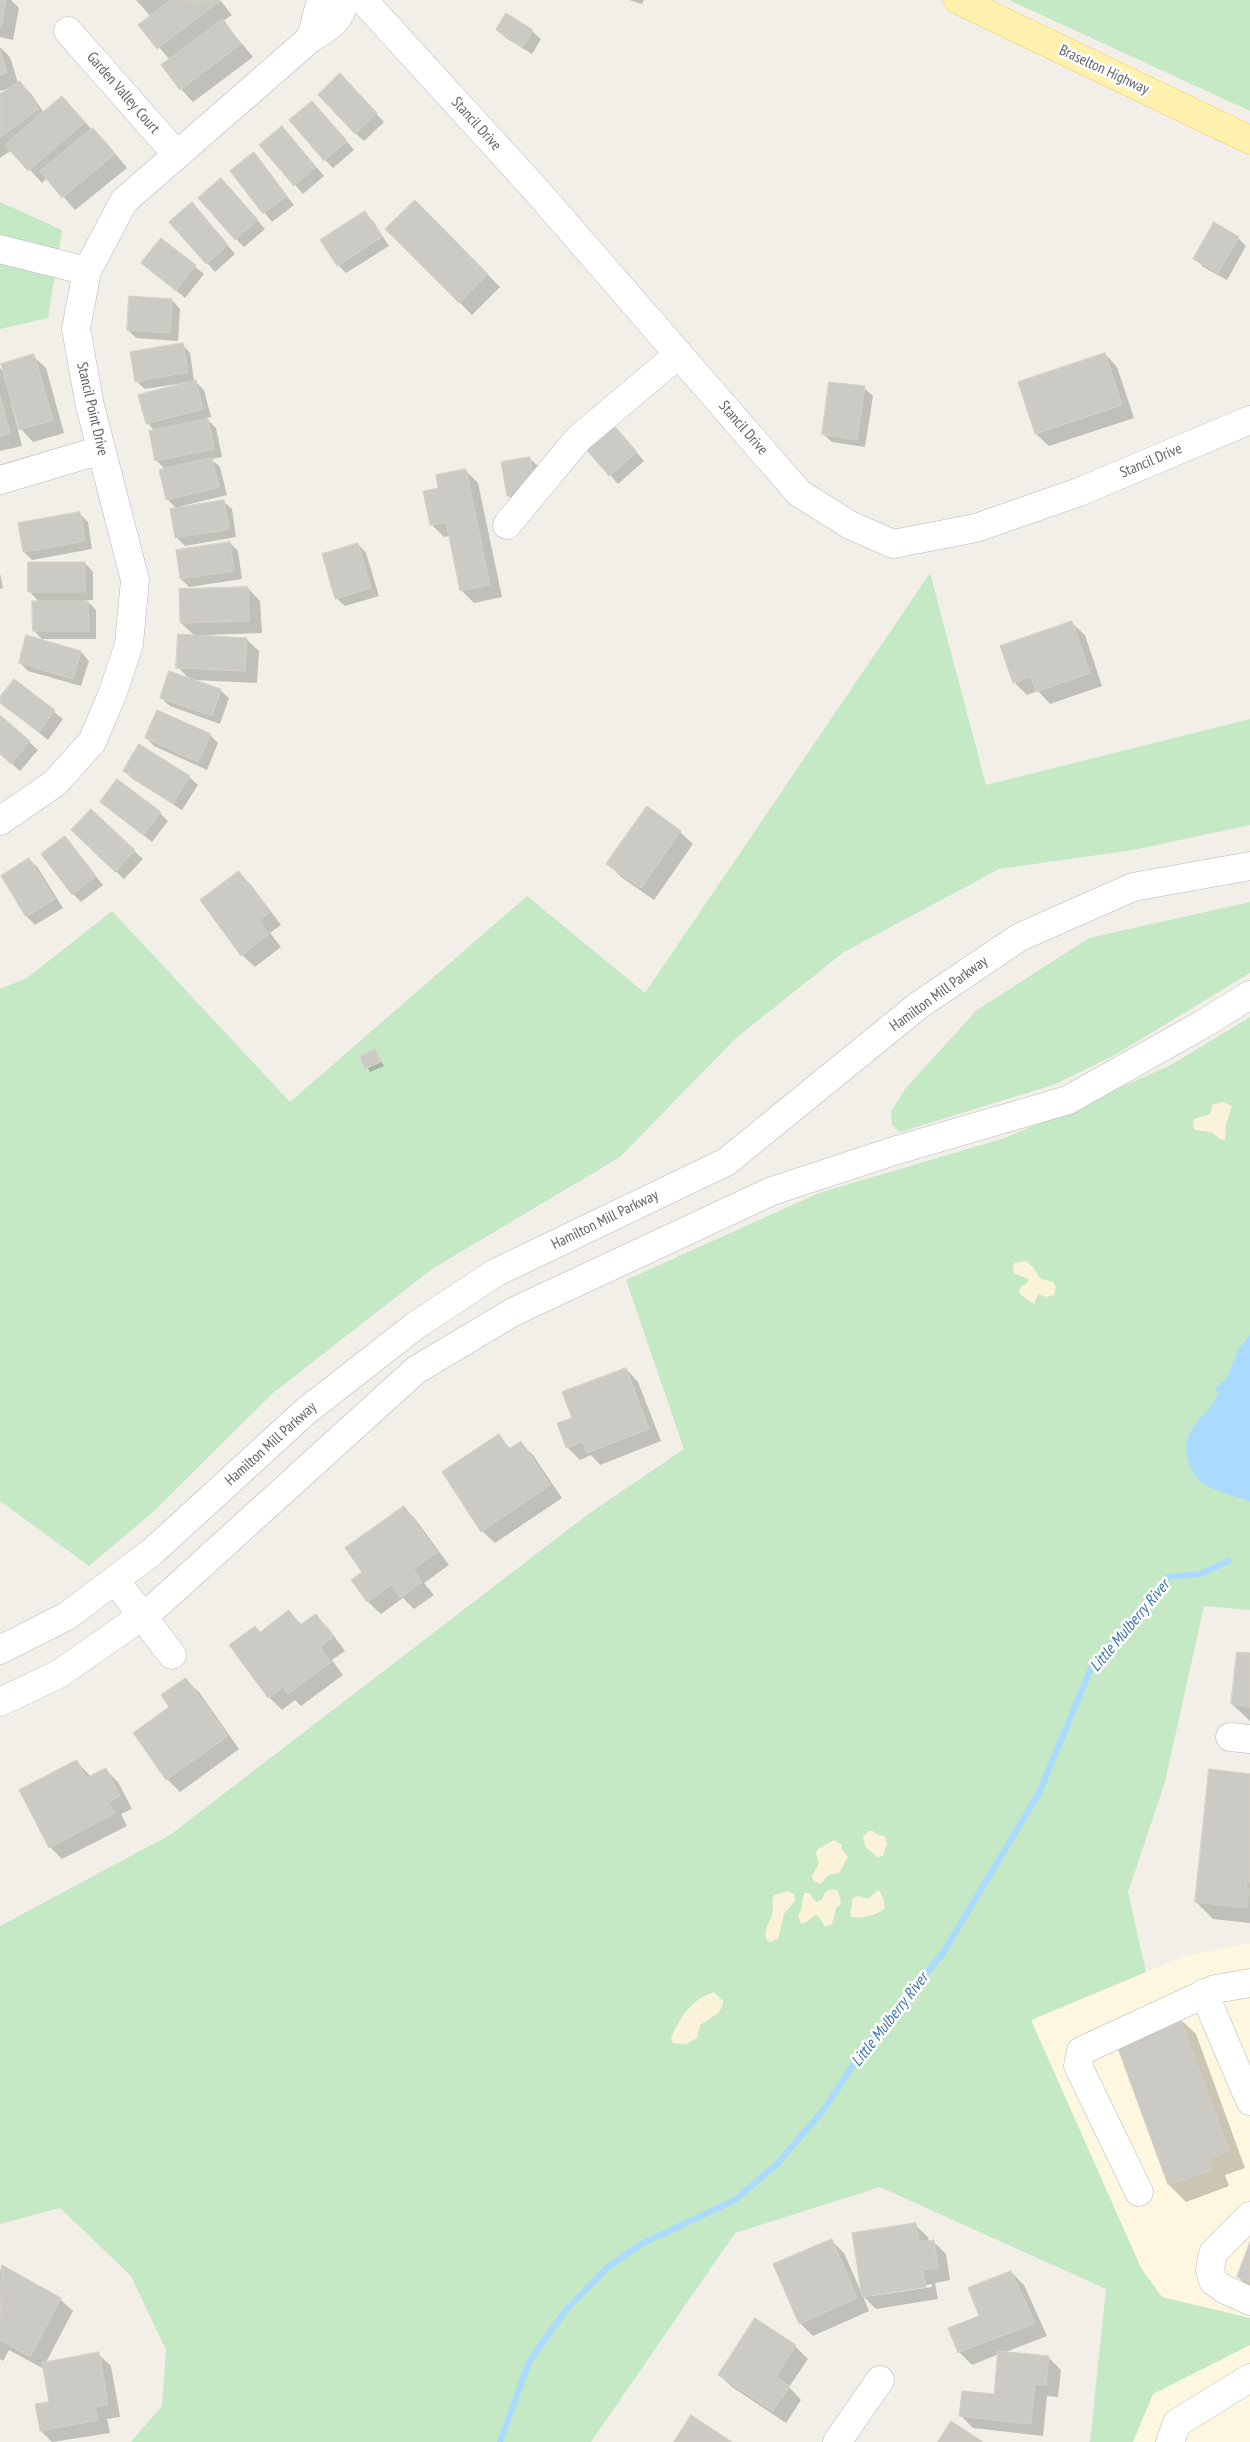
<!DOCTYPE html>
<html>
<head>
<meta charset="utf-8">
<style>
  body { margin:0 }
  canvas { display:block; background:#f1efe8 }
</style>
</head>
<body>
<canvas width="1250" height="2442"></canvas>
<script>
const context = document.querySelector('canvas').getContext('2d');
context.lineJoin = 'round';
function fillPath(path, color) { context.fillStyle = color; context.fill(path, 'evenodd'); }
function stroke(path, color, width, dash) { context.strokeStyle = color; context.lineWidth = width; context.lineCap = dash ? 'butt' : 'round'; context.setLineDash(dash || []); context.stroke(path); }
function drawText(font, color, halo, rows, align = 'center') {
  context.font = font + ' "PT Sans Narrow",sans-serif'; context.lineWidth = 5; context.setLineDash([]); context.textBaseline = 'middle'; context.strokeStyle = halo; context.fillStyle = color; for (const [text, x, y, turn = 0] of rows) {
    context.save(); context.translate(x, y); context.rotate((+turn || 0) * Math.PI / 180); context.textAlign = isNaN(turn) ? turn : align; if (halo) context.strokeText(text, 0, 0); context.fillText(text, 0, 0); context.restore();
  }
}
fillPath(new Path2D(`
  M1250,1943V2318L1162,2297L1141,2268L1031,2020L1182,1957Z
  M1250,2345V2442H1133L1153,2394Z`), '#fef7e0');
fillPath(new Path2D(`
  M1009,0H1250V111Z
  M0,202L62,230L48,318L0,329Z
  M930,573L986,785L1250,719V825L1133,850L999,869L844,952L736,1038L620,1157L432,1269L273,1393L153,1512L89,1566L0,1501V989L27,978L112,911L290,1102L527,896L645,993Z
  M1250,902V973L1113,1056L1053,1085L900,1132L892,1125L891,1112L905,1089L977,1010L1089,938Z
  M1250,1017V1610L1204,1606L1165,1782L1128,1892L1146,1972L1031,2020L1141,2268L1162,2297L1250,2318V2345L1153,2394L1133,2442H1090L1106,2289L880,2187L735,2233L591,2442H131L162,2406L166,2350L131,2276L60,2208L0,2224V1926L170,1835L587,1515L684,1449L626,1280L819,1193L1005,1138L1171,1065Z`), '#c5e8c5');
fillPath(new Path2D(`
  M1223,1102L1232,1106L1226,1124L1225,1140L1220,1139L1211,1132L1195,1130L1193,1126L1194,1119L1210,1114L1212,1105Z
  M1026,1261L1032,1266L1041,1279L1053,1282L1056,1287L1054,1295L1046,1297L1038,1294L1034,1304L1021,1295L1019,1291L1021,1287L1028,1282L1029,1279L1013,1273L1014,1263Z
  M869,1831H873L878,1835L885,1836L887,1844L883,1856L877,1857L865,1846L863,1836Z
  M834,1840L842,1845L841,1849L848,1857L839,1873L828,1875L821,1884L813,1881L812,1876L819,1863L816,1854L818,1849Z
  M834,1889L838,1891L841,1904L836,1908L832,1924L825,1927L819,1917L815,1915L807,1922L801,1924L798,1915L801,1910L804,1893H809L816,1902L822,1900L825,1892Z
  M878,1890C883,1895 884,1900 885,1908C878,1915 861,1919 852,1917L850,1913L853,1898L858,1896L868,1899Z
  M788,1891L794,1894L795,1901L784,1914L778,1939L770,1942L766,1939C764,1929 769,1924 772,1915C774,1907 771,1902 774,1895Z
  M714,1992L723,2001C723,2014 709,2018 700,2025L697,2038L686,2044L673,2043L671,2038C680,2017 692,1999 714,1992Z`), '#fbf3d9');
fillPath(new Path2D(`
  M1250,1335V1501C1237,1497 1209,1490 1200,1481C1186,1466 1181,1444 1193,1428C1202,1414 1211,1410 1218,1394L1215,1388L1227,1378L1238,1350Z`), '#aadaff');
fillPath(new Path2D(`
  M0,0H11L19,8L13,40L0,37Z
  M136,0H220L232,15L223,21L253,57L193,102L181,89L170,60L140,25L151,17Z
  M629,0H644L642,4Z
  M497,30L532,31L541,39L532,54L506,38Z
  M0,47L10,57L18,83L20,82L32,95L44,113L74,110L92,130L93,129L106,142L127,168L75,210L47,178L42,183L12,150L0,158V96L10,88L0,91Z
  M348,83L384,122L364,141L355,133Z
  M320,110L354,150L333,168L325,160Z
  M290,136L324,176L303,194L261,145Z
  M253,154L294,205L272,222L231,171Z
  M229,187L265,229L244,247L236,239Z
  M415,201L500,287L472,315L387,229Z
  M200,212L235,254L215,272L207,263Z
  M365,213L373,221L389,246L346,273L338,265Z
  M1238,238L1246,246L1227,280L1203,267L1195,258Z
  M161,239L204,274L185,298L143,263Z
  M172,300L180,309L178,341L136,338L128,330Z
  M182,344L190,353L194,380L204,390L211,417L206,418L216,428L222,457L211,459L220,467L227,495L182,506L183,508L223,501L232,509L236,537L185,546L177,538L172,510L177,509L168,500L166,470L156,460L155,431L147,423L183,383L145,389L136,381Z
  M1105,354L1117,367L1134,418L1049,446L1036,434L1020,383Z
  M33,356L46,368L64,433L33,442L21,429L13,402H11L22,446L0,451V368L4,372Z
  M864,388L873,396L865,447L832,442L823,434Z
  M620,433L644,461L618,484L586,447Z
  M529,458L538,466L542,490L516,503L508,495Z
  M466,471L478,483L502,597L474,603L461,590L450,536L444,537L431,524L439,489Z
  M79,513L88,522L92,549L32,560L24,552Z
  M230,543L238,551L242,579L189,587L181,579Z
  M358,544L366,553L379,596L345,606L336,598Z
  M85,563L93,572V600H86L96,610V639H42L34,631L40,603L30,592Z
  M0,573L3,588L0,589Z
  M248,588L260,601L262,633L205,635V637L246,639L259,651L257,683L194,680L220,690L229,698L220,724L170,706L161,698L189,679L178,667L195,636L181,623Z
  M1072,623L1085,635L1102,686L1050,704L1038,691L1027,695L1014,682Z
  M81,652L89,661L81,686L28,671L20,663Z
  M14,680L63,719L48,740L0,702Z
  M0,716L38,750L20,771L0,753Z
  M210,735L218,743L207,770L154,746L146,738Z
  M140,746L189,777L198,785L182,810L133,779L124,771Z
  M101,802L160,813L168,821L152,842Z
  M91,811L143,859L124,879L81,839Z
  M680,832L693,844L654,900L621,877L608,864Z
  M65,838L103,885L81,902L73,894Z
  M29,859L38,868L63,908L35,925L27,917L2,876Z
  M239,873L251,885L281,925L270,933L281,947L255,967L242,955Z
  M375,1051L384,1066L370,1072L362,1057Z
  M626,1369L638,1382L661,1441L600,1465L591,1455L580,1460L567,1447L574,1418Z
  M498,1436L511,1449L520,1443L533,1455L562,1498L495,1543L482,1531Z
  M404,1507L416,1520L449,1565L424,1583L434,1595L414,1609L403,1598L381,1614L368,1602L352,1580L363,1572Z
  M289,1612L302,1625L315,1615L328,1628L345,1651L332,1660L343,1675L301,1706L295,1700L282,1710L269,1697L231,1645L260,1633Z
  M1250,1654V1721L1232,1704Z
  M186,1680L199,1692L239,1749L180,1792L167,1779L135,1733L171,1707Z
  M77,1762L91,1777L106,1770L118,1782L132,1809L121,1814L127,1826L62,1859L50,1847Z
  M1250,1775V1923L1213,1919L1196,1902Z
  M1179,2018L1196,2034L1245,2168L1225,2175L1229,2186L1186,2202L1169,2185L1116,2040Z
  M915,2225L928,2237L929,2242L933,2241L946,2254L950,2280L935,2283L938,2299L876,2309L863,2296L869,2311L813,2336L800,2323L831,2240L844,2253L862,2294ZM932,2284V2287L872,2296V2294Z
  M1250,2246V2289L1238,2277Z
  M2,2267L60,2299L73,2311L45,2364L98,2354L111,2366L120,2417L107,2419L110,2433L52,2442L41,2431L51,2403L44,2369L9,2350L3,2361L0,2359V2271Z
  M1011,2272L1024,2285L1047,2336L1003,2353L1049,2358L1061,2370L1058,2397L1047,2396L1043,2436L973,2428L961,2416L995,2395L999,2354L972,2365L959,2352Z
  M755,2319L795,2346L808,2359L789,2387L801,2400L786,2423L732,2387L719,2375Z`), '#0003');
stroke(new Path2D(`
  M500,2442L529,2362L565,2311L607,2268L641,2244L735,2200L777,2164L825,2108L866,2046L943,1953L1039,1793L1092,1666L1168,1577L1200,1574L1229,1561`), '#aadaff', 6);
const building = new Path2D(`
  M0,0H6L1,28H0Z
  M171,0L220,1L157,49L138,25Z
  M506,13L533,30L523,47L496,30Z
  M223,19L241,44L180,90L161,65Z
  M0,50L7,73L0,75Z
  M340,73L377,113L355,134L318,95Z
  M20,81L39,109L0,137V94Z
  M62,96L85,122L28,171L5,145Z
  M312,101L347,141L324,161L289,120Z
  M282,126L316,167L294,186L259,145Z
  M93,128L115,154L62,198L40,171Z
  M254,152L287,196L263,214L230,171Z
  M221,178L258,220L235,240L198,198Z
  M415,200L488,274L459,303L385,229Z
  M192,202L228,245L206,264L169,222Z
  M365,211L382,237L337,266L320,240Z
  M1214,222L1239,237L1218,273L1193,259Z
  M161,238L196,265L176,291L141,263Z
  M129,296L172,299L170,333L127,330Z
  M183,343L188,372L135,382L130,352Z
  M1105,353L1122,405L1035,434L1018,382Z
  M34,354L53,420L19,430L1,364Z
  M196,380L203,409L146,424L138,395Z
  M829,382L865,386L857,440L822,434Z
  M0,395L10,433L0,436Z
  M208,419L214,449L155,461L149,431Z
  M612,423L637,452L609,476L584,447Z
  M530,457L534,482L521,484L522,493L507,496L501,462Z
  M212,458L219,487L166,500L159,470Z
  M466,469L490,585L460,591L446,522L430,525L423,491L438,488L436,475Z
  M224,500L229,529L175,538L170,509Z
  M80,512L85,541L23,552L18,523Z
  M230,542L234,571L180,579L176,550Z
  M358,543L371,588L335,599L322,554Z
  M28,562H85V592H28Z
  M248,587L249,621L180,623L179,589Z
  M32,601H88L89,631H33Z
  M1072,621L1090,673L1036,692L1031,677L1013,683L1000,646Z
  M178,634L247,638L245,671L176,668Z
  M26,635L81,651L73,679L19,663Z
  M169,671L221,689L212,716L160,698Z
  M14,679L55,710L39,732L0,703V697Z
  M157,710L211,734L198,762L145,738Z
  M0,715L30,741L11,764L0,754Z
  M139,744L190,776L173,803L123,771Z
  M117,779L161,812L143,835L100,802Z
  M647,806L681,831L641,888L606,864Z
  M91,809L135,850L115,872L71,830Z
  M65,836L96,876L72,895L41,854Z
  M29,858L55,899L26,917L1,876Z
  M239,871L270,912L259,920L269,934L241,956L200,900Z
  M375,1049L381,1062L365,1069L360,1057Z
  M626,1368L649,1429L587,1453L582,1442L566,1448L557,1423L572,1418L562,1392Z
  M499,1434L509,1449L521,1441L550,1485L481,1532L442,1472Z
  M404,1506L437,1552L413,1569L422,1582L401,1598L391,1585L367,1602L351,1580L362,1572L345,1548Z
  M289,1610L300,1625L316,1614L333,1637L320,1647L331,1662L288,1694L283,1687L268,1698L229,1645L255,1626L260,1632Z
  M1237,1652L1250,1653V1707L1231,1704Z
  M186,1678L228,1736L166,1780L133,1733L169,1707L161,1695Z
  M77,1760L86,1778L106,1768L120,1796L109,1802L115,1813L49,1848L19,1790Z
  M1209,1769L1250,1774V1882H1247L1246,1888L1249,1889L1247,1908L1195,1902Z
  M1179,2016L1229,2151L1209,2158L1213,2169L1168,2185L1115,2040Z
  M916,2223L919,2242L934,2240L938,2268L923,2270L926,2287L862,2297L852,2233Z
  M832,2239L857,2298L799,2324L773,2264Z
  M1250,2242V2282L1237,2277Z
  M2,2265L61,2298L30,2357L0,2340Z
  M1011,2271L1035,2323L958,2353L948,2328L979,2316L968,2288Z
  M755,2318L796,2345L776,2377L790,2386L773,2411L718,2375Z
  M998,2351L1049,2356L1046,2385L1035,2384L1031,2424L959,2416L962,2391L994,2394Z
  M99,2352L108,2404L95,2407L98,2420L40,2431L35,2404L49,2402L42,2363Z
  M691,2415L732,2442H674Z
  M951,2421L983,2442H938Z`);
fillPath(building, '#cccac5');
stroke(building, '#d6d1c6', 1);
const minor = new Path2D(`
  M363,0L537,191L799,493L850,525L893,544L976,528L1079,492L1250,420
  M68,31L177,155
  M311,38L321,0
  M0,249L87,271
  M0,480L101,450
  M507,525L578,439L679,354
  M0,821L55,783L92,742L112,695L129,644L135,580L90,406L76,329L87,271L124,201L311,38C328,28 341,21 344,0
  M115,1580L172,1655
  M0,1650L67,1616L152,1552L306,1411L415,1326L495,1273L726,1162L919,1005L1020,937L1133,887L1250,866
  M0,1702L59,1674L156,1606L416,1370L513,1312L772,1191L897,1150L1068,1100L1203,1024L1250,995
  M1230,1737L1250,1739
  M1204,1993L1250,2101
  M1139,2192L1078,2066L1081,2051L1215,1989L1250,1983
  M1250,2216L1213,2253L1210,2270L1213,2281L1224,2289L1250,2301
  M837,2442L880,2380
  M1170,2442L1177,2423L1250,2378`);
const major = new Path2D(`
  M958,0L1250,140`);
stroke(minor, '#b5b8bc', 29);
stroke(major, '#f2c960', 29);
stroke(minor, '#fff', 28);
stroke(major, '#fff2af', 28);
drawText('15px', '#5f6368', '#fff', [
  ["Braselton Highway",1104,70,25],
  ["Garden Valley Court",123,93,49],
  ["Stancil Drive",476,124,48],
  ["Stancil Point Drive",92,409,77],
  ["Stancil Drive",743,428,49],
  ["Stancil Drive",1151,461,-23],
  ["Hamilton Mill Parkway",939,994,-36],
  ["Hamilton Mill Parkway",605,1220,-26],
  ["Hamilton Mill Parkway",271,1444,-42]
]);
drawText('italic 16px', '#4174aa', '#fff', [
  ["Little Mulberry River",1130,1626,-50],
  ["Little Mulberry River",890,2020,-52]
]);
</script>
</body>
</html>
